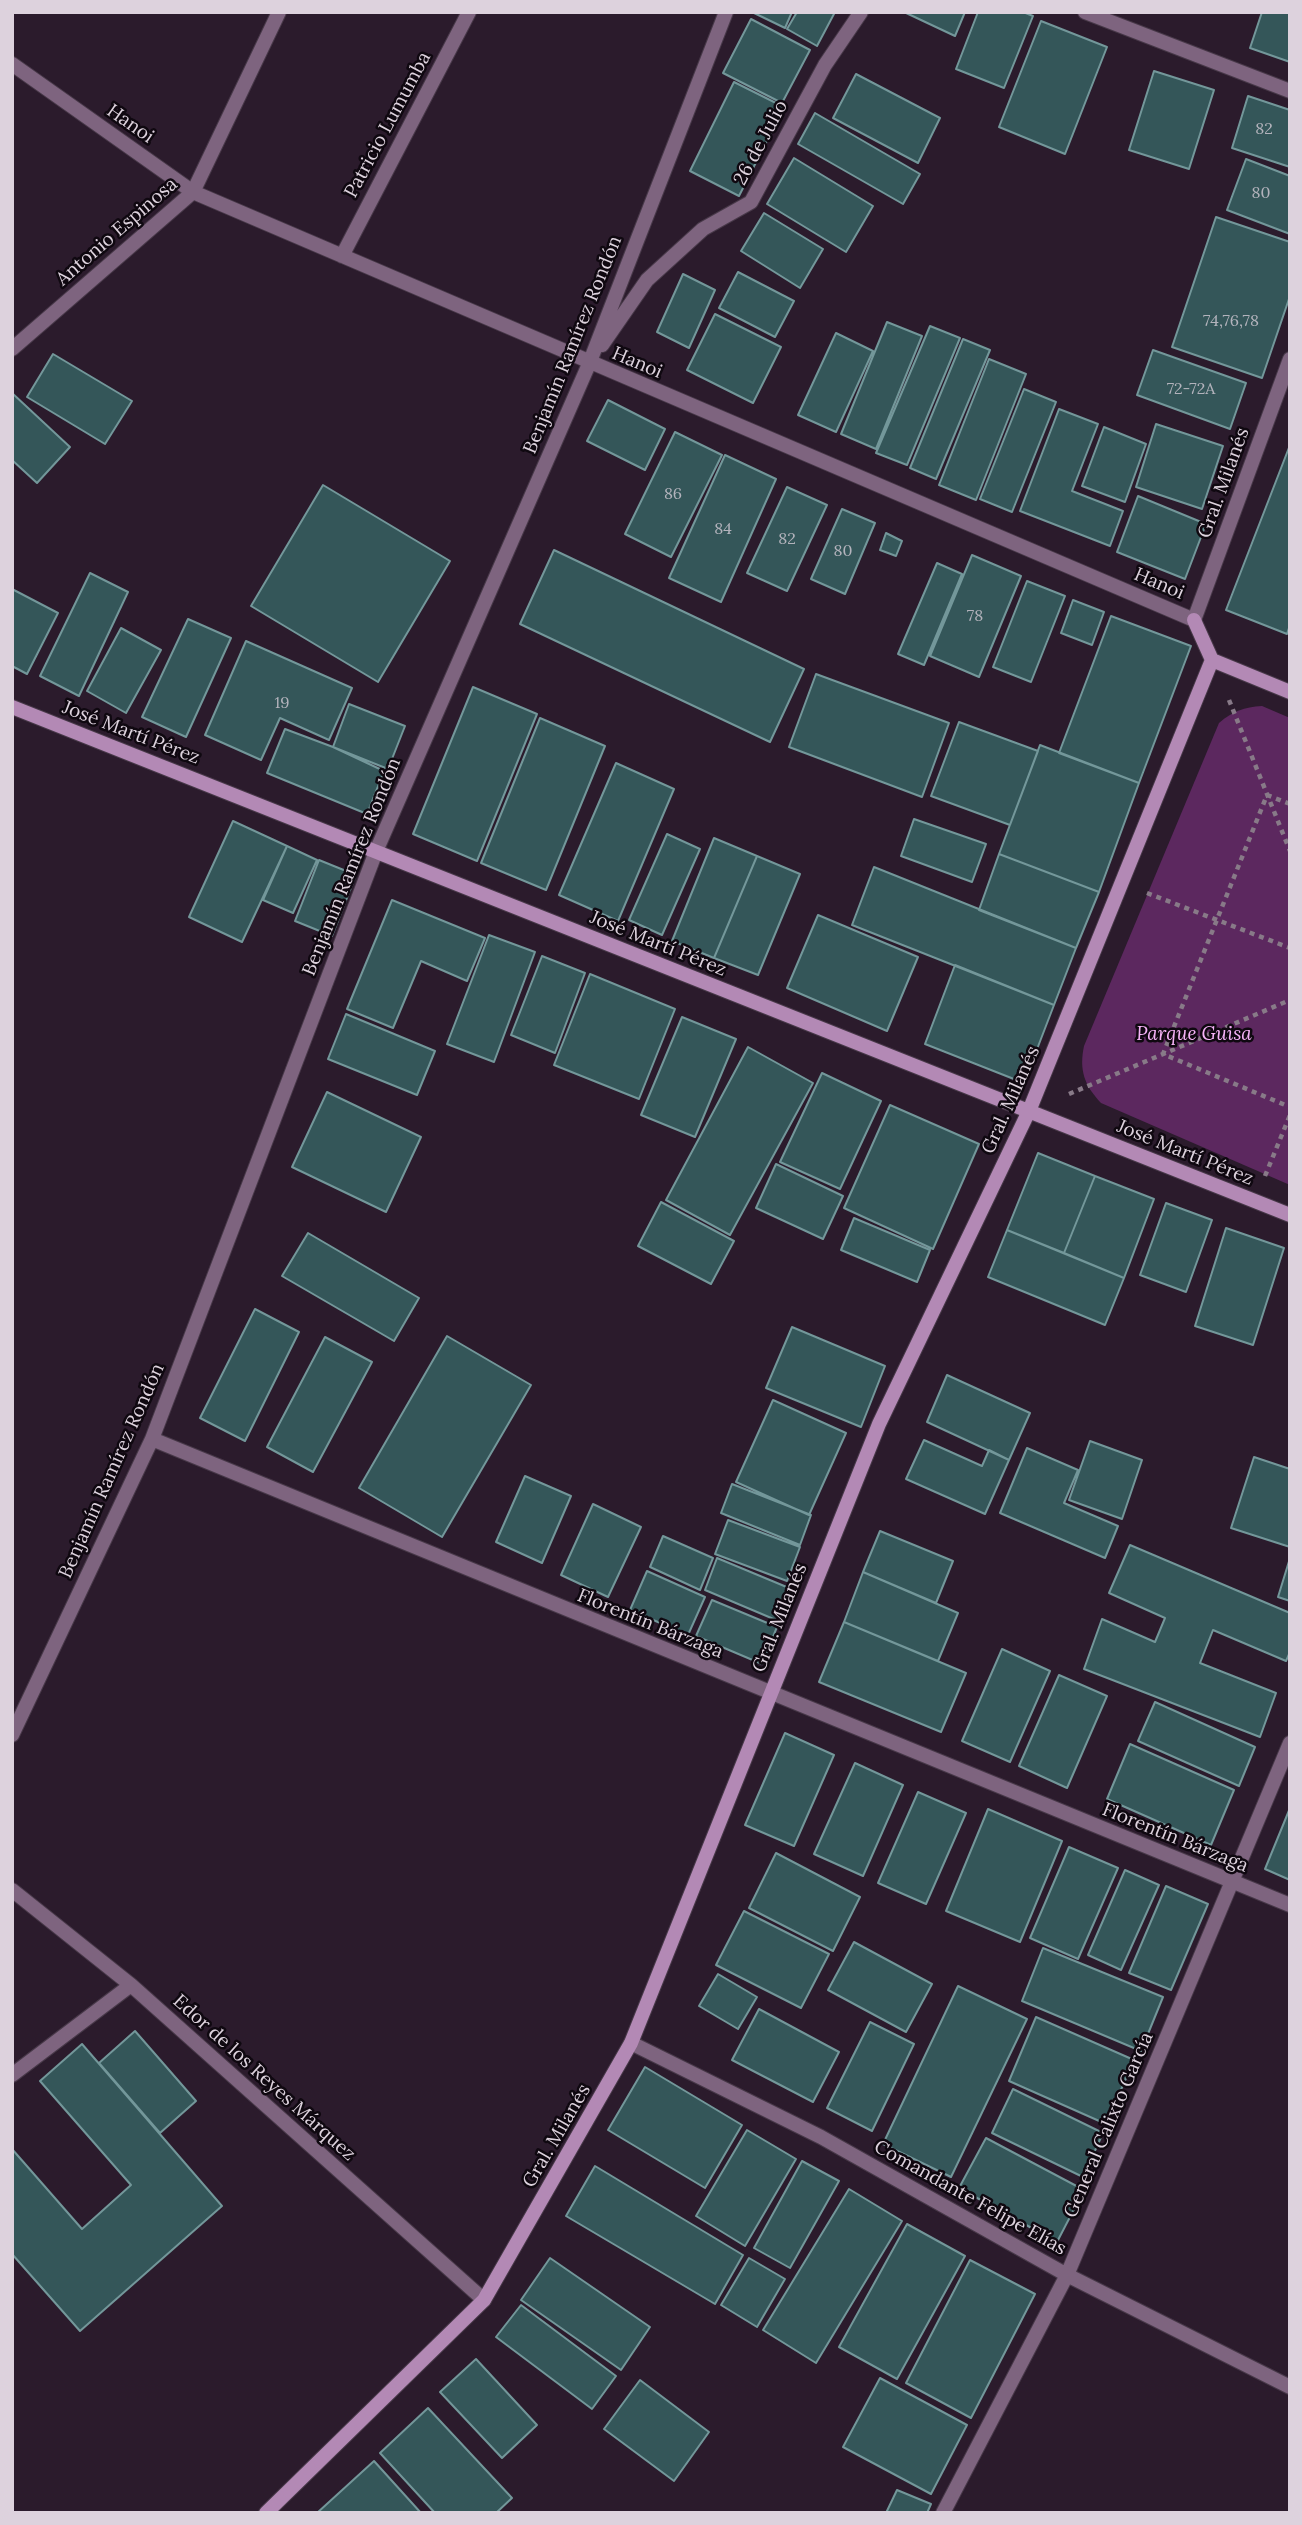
<!DOCTYPE html>
<html>
<head>
<meta charset="utf-8">
<style>
  body { margin:0 }
  #map { position:relative; width:1302px; height:2525px; overflow:hidden; background:#2b1b2c; font-family:Lora,serif }
  canvas { display:block }
  .frame { position:absolute; inset:0; border:14px solid #ddd2dd; pointer-events:none }
</style>
</head>
<body>
<div id="map">
<canvas width="1302" height="2525"></canvas>
<div class="frame"></div>
</div>
<script>
const context = document.querySelector('canvas').getContext('2d');
context.lineJoin = 'round';
function fillPath(path, color) { context.fillStyle = color; context.fill(path, 'evenodd'); }
function stroke(path, color, width, dash) { context.strokeStyle = color; context.lineWidth = width; context.lineCap = dash ? 'butt' : 'round'; context.setLineDash(dash || []); context.stroke(path); }
function drawText(font, color, halo, rows, align = 'center') {
  context.font = font + ' Lora,serif'; context.lineWidth = 5; context.setLineDash([]); context.textBaseline = 'middle'; context.strokeStyle = halo; context.fillStyle = color; for (const [text, x, y, turn = 0] of rows) {
    context.save(); context.translate(x, y); context.rotate((+turn || 0) * Math.PI / 180); context.textAlign = isNaN(turn) ? turn : align; if (halo) context.strokeText(text, 0, 0); context.fillText(text, 0, 0); context.restore();
  }
}
fillPath(new Path2D(`
  M1262,706L1290,718V1185L1101,1103C1084,1085 1079,1070 1084,1046L1219,723C1233,711 1244,707 1262,706Z`), '#5c285f');
const building = new Path2D(`
  M752,12H792L785,28Z
  M797,12H835L817,46L787,29Z
  M904,12H965L955,36Z
  M978,12H1023L1033,16L1004,88L956,69Z
  M1262,12H1290V62L1250,48Z
  M751,19L810,50L782,103L723,73Z
  M1041,21L1107,47L1065,154L999,127Z
  M1154,71L1214,90L1189,169L1129,150Z
  M856,74L940,118L918,163L833,118Z
  M734,82L784,107L739,196L690,171Z
  M1248,96L1290,110V167L1232,148Z
  M815,113L920,174L903,204L798,144Z
  M794,158L873,206L846,252L767,204Z
  M1246,159L1290,176V234L1227,210Z
  M764,213L823,249L800,288L741,251Z
  M1216,217L1290,242V296L1262,378L1172,347Z
  M738,272L794,301L775,337L719,308Z
  M683,274L715,290L689,348L657,332Z
  M715,314L781,347L753,403L687,370Z
  M887,322L922,336L876,449L841,434Z
  M930,326L960,338L907,465L876,453Z
  M836,333L873,351L836,432L798,415Z
  M963,339L990,350L936,479L910,468Z
  M1153,350L1246,383L1230,429L1137,395Z
  M53,354L132,401L105,444L27,397Z
  M989,359L1026,374L976,500L939,485Z
  M1024,389L1056,402L1012,512L980,499Z
  M12,393L70,447L37,483L12,460Z
  M608,400L665,429L645,470L587,441Z
  M1059,409L1098,424L1072,491L1123,511L1110,546L1020,511Z
  M1156,424L1223,446L1202,509L1136,487Z
  M1104,427L1146,444L1125,502L1082,486Z
  M675,432L722,455L671,557L625,534Z
  M1290,445V625L1287,634L1226,610Z
  M725,455L776,479L721,602L669,578Z
  M323,485L450,561L378,682L251,606Z
  M787,487L827,505L787,591L747,573Z
  M1138,496L1206,524L1185,579L1117,552Z
  M842,509L875,523L845,594L811,579Z
  M886,533L902,541L896,556L880,550Z
  M554,550L804,669L770,742L520,624Z
  M972,555L1021,576L979,677L930,656Z
  M937,563L962,574L924,665L898,654Z
  M90,573L128,592L79,696L40,676Z
  M1027,581L1065,596L1031,682L993,667Z
  M12,589L58,613L27,674L12,666Z
  M1073,600L1104,612L1092,645L1061,633Z
  M1111,616L1191,646L1139,783L1059,753Z
  M188,619L231,638L186,737L142,717Z
  M121,628L161,650L126,713L87,691Z
  M246,641L352,688L329,740L280,718L261,760L205,735Z
  M816,674L949,723L922,797L789,747Z
  M473,687L537,714L477,861L413,834Z
  M349,704L405,726L388,769L333,747Z
  M540,718L605,746L546,890L481,863Z
  M959,722L1038,751L1010,825L931,796Z
  M285,729L333,747L384,771L367,814L267,773Z
  M1040,745L1139,783L1099,892L999,854Z
  M616,763L674,789L618,921L559,895Z
  M914,819L986,844L972,882L901,856Z
  M233,821L287,846L242,942L189,917Z
  M667,834L700,849L662,935L629,920Z
  M714,838L757,856L714,958L672,941Z
  M287,846L317,860L293,913L263,900Z
  M999,854L1099,892L1076,948L979,910Z
  M757,856L800,874L758,975L714,958Z
  M319,860L356,875L332,936L295,921Z
  M874,867L1076,948L1054,1005L852,925Z
  M392,900L485,938L467,981L421,961L393,1028L347,1009Z
  M818,915L918,957L887,1031L787,988Z
  M489,935L535,952L494,1062L447,1044Z
  M542,956L585,973L555,1053L511,1035Z
  M955,965L1054,1005L1024,1083L925,1044Z
  M590,974L675,1009L639,1099L554,1065Z
  M346,1014L435,1051L417,1095L328,1059Z
  M682,1017L736,1039L695,1137L641,1115Z
  M748,1047L813,1083L730,1235L666,1200Z
  M822,1073L881,1101L840,1189L780,1162Z
  M327,1092L421,1137L386,1212L292,1167Z
  M890,1105L979,1144L933,1249L844,1208Z
  M1038,1153L1095,1176L1064,1253L1007,1230Z
  M776,1164L843,1196L823,1239L756,1208Z
  M1095,1176L1154,1199L1124,1278L1064,1253Z
  M661,1202L734,1241L711,1284L638,1246Z
  M1166,1203L1212,1220L1186,1292L1140,1275Z
  M854,1218L930,1250L917,1282L841,1250Z
  M1226,1228L1284,1248L1253,1345L1195,1326Z
  M1007,1230L1124,1278L1105,1325L988,1277Z
  M308,1233L419,1298L394,1341L282,1276Z
  M255,1309L299,1332L245,1441L200,1418Z
  M792,1327L885,1366L861,1427L766,1388Z
  M447,1336L531,1385L442,1537L359,1488Z
  M325,1337L372,1362L313,1472L267,1447Z
  M947,1375L1030,1413L1009,1460L927,1422Z
  M773,1400L846,1433L809,1515L736,1482Z
  M924,1440L982,1466L989,1450L1009,1460L985,1514L906,1479Z
  M1090,1441L1142,1460L1122,1519L1069,1500Z
  M1027,1448L1078,1470L1064,1503L1118,1526L1105,1558L1000,1513Z
  M1254,1457L1290,1469V1547L1231,1528Z
  M525,1476L571,1496L542,1563L496,1542Z
  M732,1484L811,1515L800,1545L721,1513Z
  M593,1504L641,1527L608,1597L561,1575Z
  M728,1520L800,1547L787,1581L715,1554Z
  M880,1531L953,1561L936,1603L863,1572Z
  M663,1536L713,1558L700,1590L650,1567Z
  M1130,1545L1290,1613V1652L1286,1661L1213,1630L1200,1663L1276,1693L1260,1737L1084,1669L1102,1619L1155,1642L1165,1618L1109,1593Z
  M717,1558L789,1588L776,1620L705,1590Z
  M1290,1558V1601L1278,1597Z
  M647,1571L705,1597L688,1635L630,1610Z
  M863,1572L958,1613L938,1661L844,1622Z
  M712,1600L777,1627L762,1664L696,1636Z
  M844,1622L966,1673L941,1732L819,1682Z
  M1002,1649L1050,1671L1010,1762L962,1741Z
  M1059,1675L1107,1696L1067,1788L1019,1766Z
  M1155,1702L1255,1747L1239,1786L1138,1741Z
  M785,1733L834,1755L794,1846L745,1825Z
  M1130,1744L1234,1790L1211,1845L1107,1799Z
  M855,1763L903,1785L863,1876L814,1854Z
  M918,1792L966,1813L926,1904L878,1883Z
  M1290,1808V1880L1265,1869Z
  M988,1809L1062,1841L1020,1942L946,1911Z
  M1069,1847L1118,1868L1078,1959L1030,1938Z
  M776,1853L860,1897L833,1951L749,1908Z
  M1125,1870L1159,1885L1121,1970L1088,1955Z
  M1166,1886L1208,1904L1171,1990L1129,1973Z
  M744,1911L829,1954L801,2008L716,1965Z
  M854,1942L932,1984L906,2032L828,1990Z
  M1043,1948L1163,1997L1141,2051L1022,2001Z
  M718,1974L757,1997L738,2029L699,2006Z
  M958,1986L1027,2019L951,2177L883,2144Z
  M759,2009L839,2052L813,2102L732,2060Z
  M1036,2017L1134,2060L1106,2124L1009,2081Z
  M870,2022L914,2044L872,2131L827,2108Z
  M135,2031L196,2101L160,2133L99,2063Z
  M82,2044L222,2206L80,2331L12,2254V2149L82,2229L131,2185L40,2081Z
  M645,2067L742,2125L705,2188L608,2130Z
  M1013,2089L1103,2133L1083,2177L992,2133Z
  M747,2130L796,2159L745,2246L696,2216Z
  M986,2138L1084,2190L1057,2242L959,2188Z
  M802,2161L839,2181L790,2268L754,2248Z
  M595,2166L743,2255L715,2304L566,2216Z
  M849,2189L902,2221L816,2363L763,2330Z
  M907,2224L965,2256L897,2379L839,2347Z
  M550,2258L650,2327L621,2370L521,2300Z
  M749,2258L785,2279L757,2327L721,2305Z
  M970,2260L1035,2294L971,2418L906,2383Z
  M521,2305L616,2376L592,2409L496,2337Z
  M476,2359L537,2425L502,2458L440,2392Z
  M880,2378L967,2425L931,2494L843,2447Z
  M640,2380L709,2432L674,2481L604,2429Z
  M428,2408L512,2498L496,2513H435L380,2453Z
  M374,2461L421,2513H317Z
  M897,2490L931,2504L927,2513H886Z`);
fillPath(building, '#345659');
stroke(building, '#73979a', 2);
const street = new Path2D(`
  M1085,12L1290,91
  M12,64L193,192L1194,620L1290,359
  M342,256L469,12
  M602,345L647,280L703,229L751,202L825,65L861,12
  M12,349L193,192L279,12
  M152,1439L1290,1905
  M12,1735L152,1439L377,849L589,364L726,12
  M12,1890L131,1985L484,2300
  M631,2043L821,2137L1067,2275L1290,2387
  M12,2075L131,1985
  M943,2513L1067,2275L1290,1743`);
const secondary = new Path2D(`
  M1194,620L1212,660L1290,692
  M12,707L1290,1215
  M266,2513L484,2300L631,2043L879,1424L1029,1111L1212,660`);
stroke(street, '#473848', 16);
stroke(secondary, '#473848', 16);
stroke(new Path2D(`
  M1229,700L1290,851
  M1290,804L1267,795L1163,1054L1290,1107
  M1147,893L1290,948
  M1069,1094L1290,1000
  M1265,1176L1290,1115`), '#887a88', 4.5, [5, 5]);
stroke(street, '#7e647f', 14);
stroke(secondary, '#b389b5', 14);
drawText('16px', '#b3b3bc', null, [
  ["82",1264,129],
  ["80",1261,193],
  ["74,76,78",1231,321],
  ["72-72A",1191,389],
  ["86",673,494],
  ["84",723,529],
  ["82",787,539],
  ["80",843,551],
  ["78",975,616],
  ["19",282,703]
]);
drawText('19px', '#ddd2dd', '#0f0810', [
  ["Hanoi",130,124,35],
  ["Patricio Lumumba",388,125,-62],
  ["26 de Julio",761,143,-62],
  ["Antonio Espinosa",117,232,-41],
  ["Benjamín Ramírez Rondón",573,345,-68],
  ["Hanoi",637,363,23],
  ["Gral. Milanés",1224,483,-70],
  ["Hanoi",1159,584,23],
  ["José Martí Pérez",131,733,21],
  ["Benjamín Ramírez Rondón",352,867,-68],
  ["José Martí Pérez",658,944,22],
  ["Gral. Milanés",1011,1100,-66],
  ["José Martí Pérez",1185,1153,22],
  ["Benjamín Ramírez Rondón",112,1471,-66],
  ["Gral. Milanés",780,1618,-68],
  ["Florentín Bárzaga",650,1624,22],
  ["Florentín Bárzaga",1175,1838,22],
  ["Edor de los Reyes Márquez",264,2078,42],
  ["General Calixto García",1109,2125,-67],
  ["Gral. Milanés",557,2136,-60],
  ["Comandante Felipe Elías",970,2198,29]
]);
drawText('italic 19px', '#f6b3f8', '#0f0810', [
  ["Parque Guisa",1194,1035]
]);
</script>
</body>
</html>
